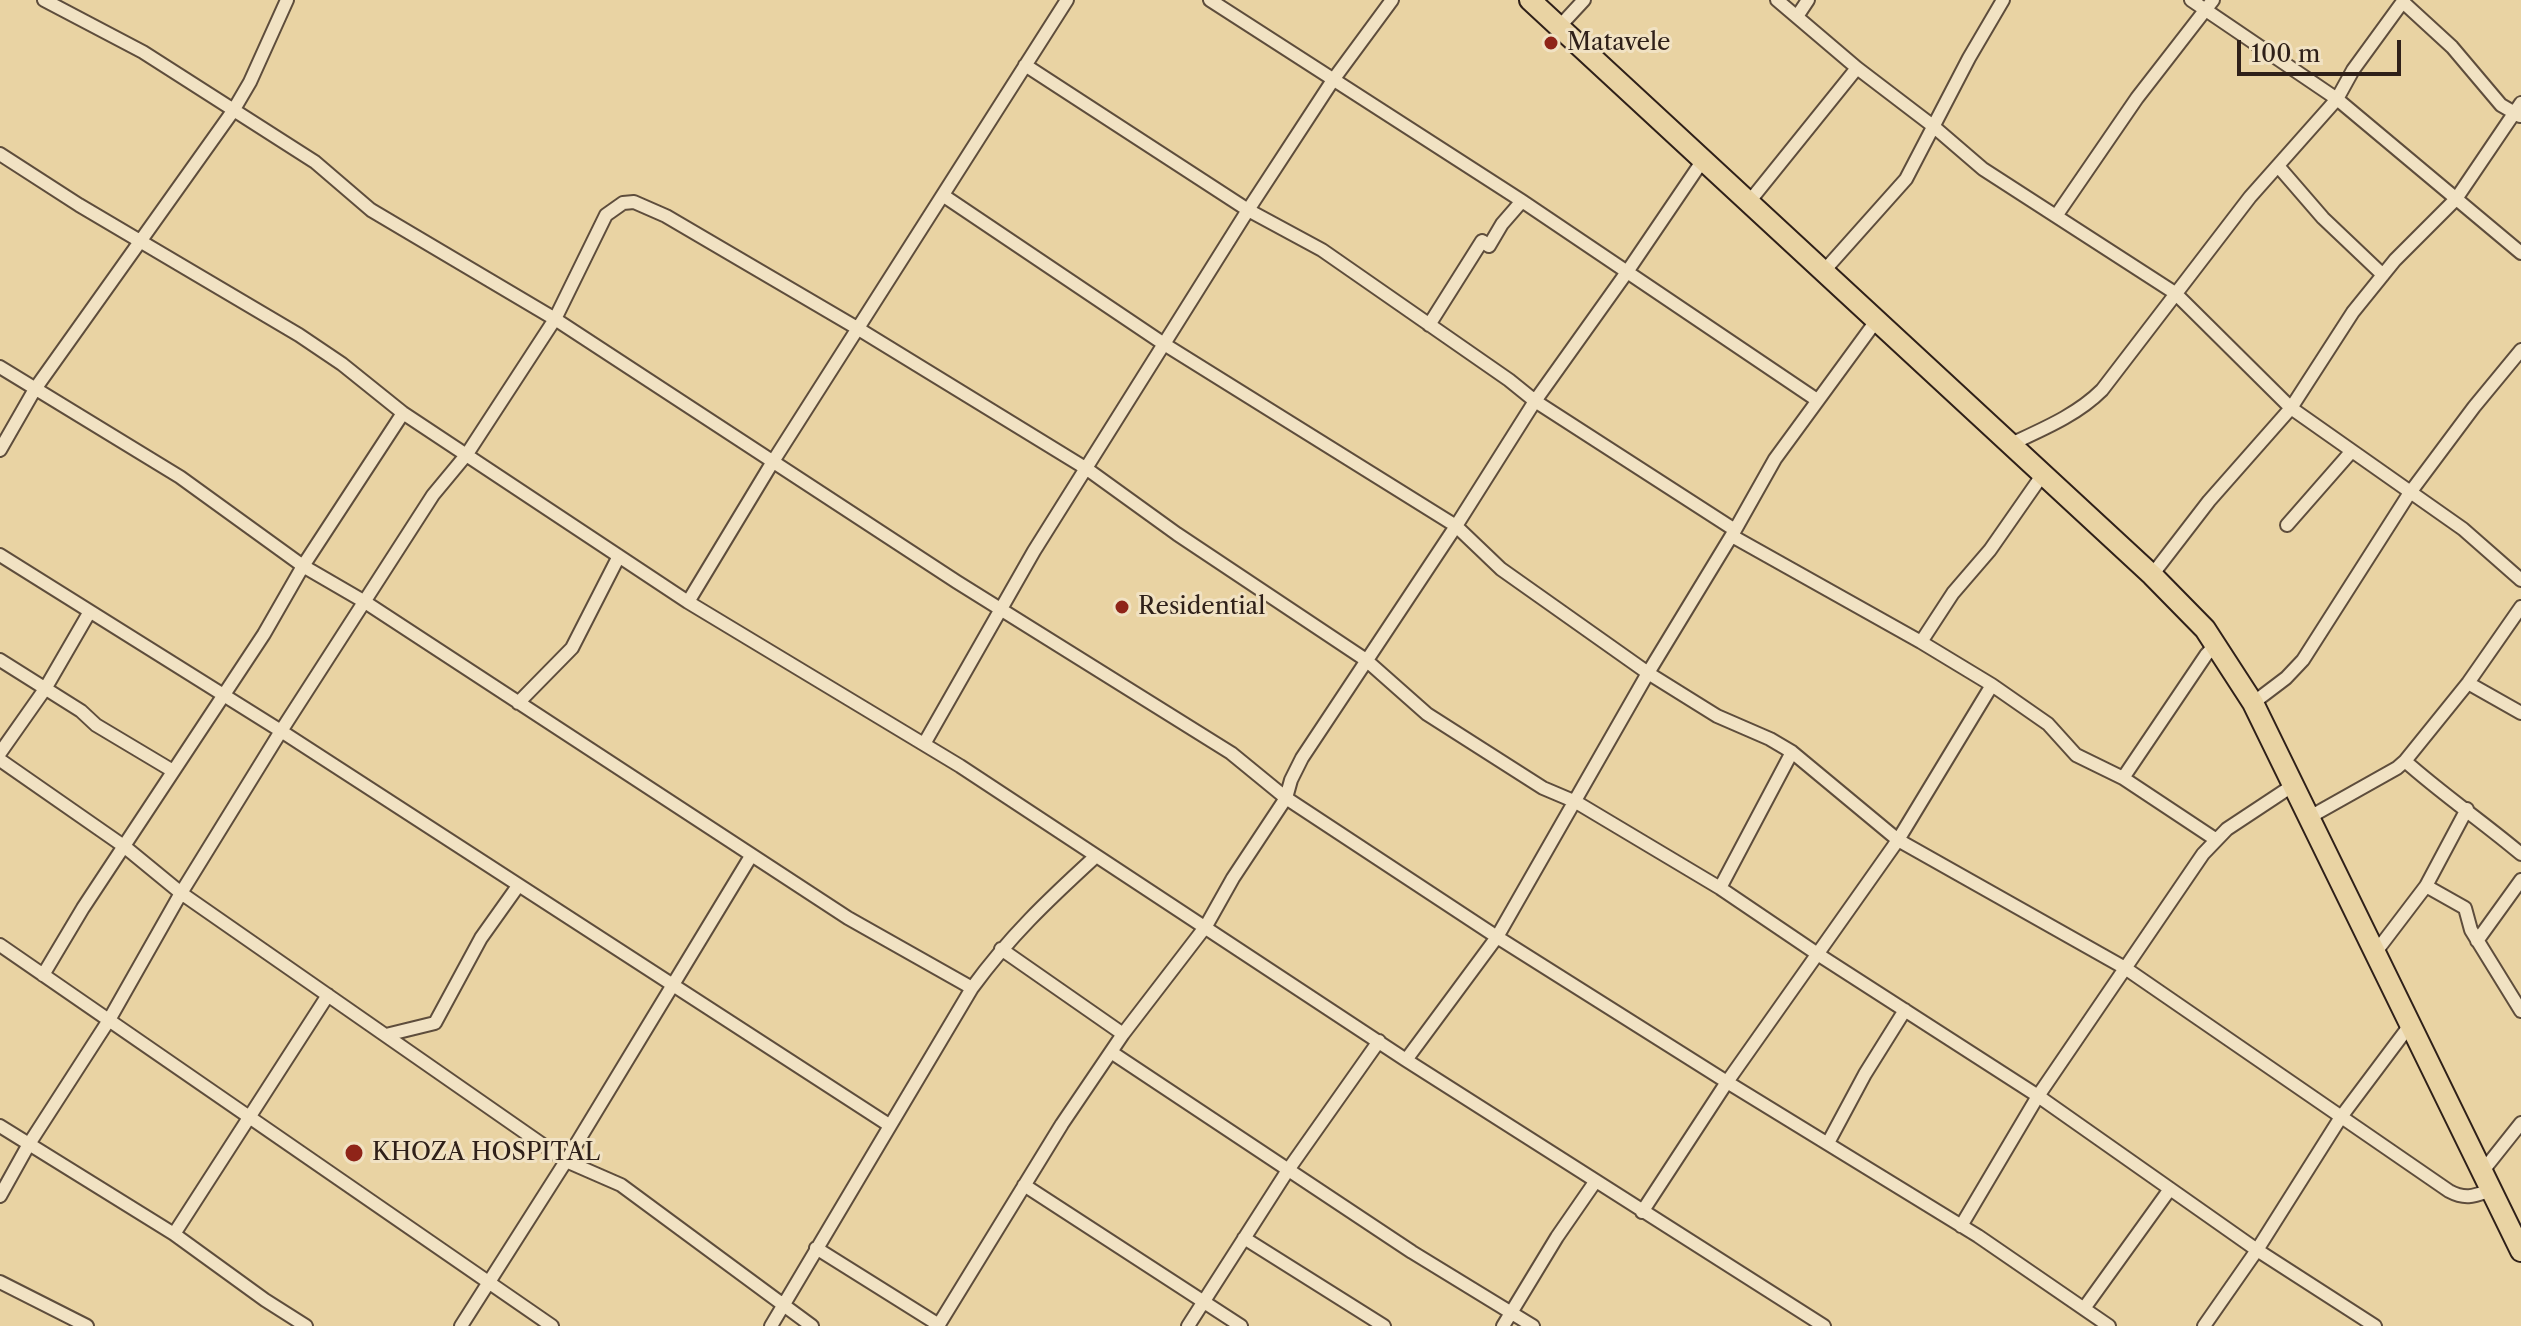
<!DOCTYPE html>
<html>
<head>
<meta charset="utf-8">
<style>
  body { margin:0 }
  #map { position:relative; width:2521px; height:1326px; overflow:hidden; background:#e9d3a3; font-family:"Libre Caslon Text",serif }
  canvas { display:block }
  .scale { position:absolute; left:2237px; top:40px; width:164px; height:36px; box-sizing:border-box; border:4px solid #2f2019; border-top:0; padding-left:10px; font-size:24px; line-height:28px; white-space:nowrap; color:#2f2019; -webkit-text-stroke:6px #f1e2c3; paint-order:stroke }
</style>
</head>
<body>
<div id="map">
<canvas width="2521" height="1326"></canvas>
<div class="scale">100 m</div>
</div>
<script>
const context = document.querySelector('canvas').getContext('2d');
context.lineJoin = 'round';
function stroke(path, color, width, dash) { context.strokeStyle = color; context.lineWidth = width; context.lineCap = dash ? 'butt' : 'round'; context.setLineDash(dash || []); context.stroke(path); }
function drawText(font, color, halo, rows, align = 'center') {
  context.font = font + ' "Libre Caslon Text",serif'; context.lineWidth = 6; context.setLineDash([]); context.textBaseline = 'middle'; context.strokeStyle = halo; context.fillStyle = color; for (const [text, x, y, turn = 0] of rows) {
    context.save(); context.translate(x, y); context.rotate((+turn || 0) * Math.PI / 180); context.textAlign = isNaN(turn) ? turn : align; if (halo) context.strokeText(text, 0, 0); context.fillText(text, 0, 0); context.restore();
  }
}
const minor = new Path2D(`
  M44,0L143,52L315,162L371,210L555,319L957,582L1231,753L1286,798L1497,937L1727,1082L1978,1236L2109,1326
  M1210,0L1522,201L1817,400
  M1777,0L1857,68L1933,126L1983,169L2175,293L2291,408L2463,529L2521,580
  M2191,0L2337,99L2521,253
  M2403,2L2452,47L2501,105L2520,116
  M1798,15L1808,0
  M1559,27L1584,0
  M1025,65L1248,210L1322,250L1509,380L1535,401L1735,530
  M0,154L79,205L299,335L342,364L403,413L688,602L960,766L1406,1060L1824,1326
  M2278,166L2323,218L2383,275
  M944,196L1164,344L1456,526L1501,569L1648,673L1717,716L1770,739L1792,752L1898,840L2125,968L2449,1191C2466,1200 2474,1196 2491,1190
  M1749,202L1857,68
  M2056,216L2137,98L2213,0
  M1823,272L1906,179L1969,58L2003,0
  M1429,325L1482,241L1489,246L1502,224L1522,201
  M0,367L180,477L303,566L365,602L848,918L972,988
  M2011,444C2043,429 2077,415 2102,390L2250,197L2337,99L2353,70L2404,0
  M0,450L35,389L233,111L250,82L287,0
  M2287,525L2351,452
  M1732,536L1921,642L1992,685L2048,724L2076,755L2123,778L2215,839
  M0,555L281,731L889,1125
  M2152,575L2209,501L2291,408L2353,312L2395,260L2456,199L2521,103
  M688,602L772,463L1067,0
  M1921,642L1953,593L1990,550L2043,474
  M0,660L81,711L96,725L173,771
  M2468,683L2521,713
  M518,703L572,648L619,556
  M2253,703L2286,678L2303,660L2409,494L2474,407L2521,350
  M924,744L1034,551L1248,210L1333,80L1392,0
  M0,753L45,689L89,613
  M0,760L125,847L181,893L566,1161L621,1185L812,1326
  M2405,761C2442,794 2483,822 2521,854
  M2123,778L2206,655L2216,644
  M2308,818L2397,768L2405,761L2468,683L2521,607
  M2426,886L2465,908L2471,930L2521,1011
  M1720,888L1792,752
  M2477,941L2521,880
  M0,945L552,1326
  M1001,949L1123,1034
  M2375,953L2426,886L2467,809
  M43,975L83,908L264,634L303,566L403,413
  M386,1035L435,1023L481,938L518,886
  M1111,1052L1412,1252L1533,1326
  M1406,1060L1497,937L1648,673L1735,530L1775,459L1876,321
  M0,1126L174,1234L265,1300L306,1326
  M1828,1143L1865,1074L1905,1010
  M2482,1172L2521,1123
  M1024,1185L1241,1326
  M0,1196L29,1144L109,1020L181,893L281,731L433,495L467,454L555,319L606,215L623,203L634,202L666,216L857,328L1087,469L1177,534L1366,660L1427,714L1543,788L1576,802L1720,888L1819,955L2038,1096L2257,1250L2375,1326
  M1642,1212L1727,1082L1898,840L1992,685
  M1961,1226L2038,1096L2203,854L2227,829L2292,786
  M174,1234L328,995
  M1244,1238L1384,1326
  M816,1248L939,1325
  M0,1282L87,1326
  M2085,1307L2170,1189
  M461,1326L566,1161L751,856
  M771,1326L972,988C1010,936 1047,901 1095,857
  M938,1326L1062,1124L1123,1034L1206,926L1233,878L1286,798L1291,780L1302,758L1456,526L1535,401L1627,272L1703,160
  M1188,1326L1288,1170L1379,1041
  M1503,1326L1557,1237L1595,1182
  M2204,1326L2257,1250L2341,1117L2410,1025`);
const highway = new Path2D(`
  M1530,0L2152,575L2205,629L2253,703L2521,1251`);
stroke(minor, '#5e4d3c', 16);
stroke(highway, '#2f2019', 24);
stroke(minor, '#f1e2c3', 12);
stroke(highway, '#e9d3a3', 20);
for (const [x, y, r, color] of [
  [1551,43,8,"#8f2418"],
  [1122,607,8,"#8f2418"],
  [354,1153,10,"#8f2418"]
]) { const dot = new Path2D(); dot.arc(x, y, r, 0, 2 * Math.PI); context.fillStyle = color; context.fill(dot); stroke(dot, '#f1e2c3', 3); }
drawText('24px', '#2f2019', '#f1e2c3', [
  ["Matavele",1567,43],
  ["Residential",1138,607],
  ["KHOZA HOSPITAL",372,1153]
], 'left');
</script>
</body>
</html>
